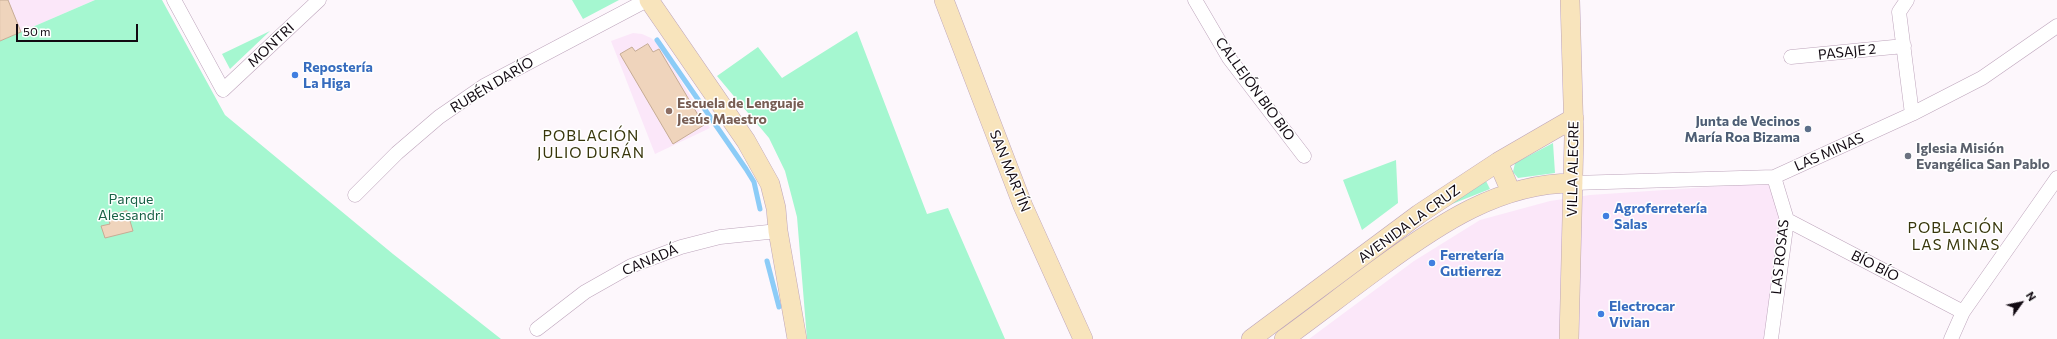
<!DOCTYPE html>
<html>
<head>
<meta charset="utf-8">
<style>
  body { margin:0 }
  #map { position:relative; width:2057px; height:339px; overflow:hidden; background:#fdf7fc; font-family:Commissioner,sans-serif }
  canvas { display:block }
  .north { position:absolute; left:2001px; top:283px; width:40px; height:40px; -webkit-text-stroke:3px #fff; paint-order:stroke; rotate:57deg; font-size:11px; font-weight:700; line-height:16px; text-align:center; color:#120a12 }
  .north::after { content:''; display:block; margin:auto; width:14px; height:18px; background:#120a12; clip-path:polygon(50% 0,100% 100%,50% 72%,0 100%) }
  .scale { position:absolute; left:16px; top:24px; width:122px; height:18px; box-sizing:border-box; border:2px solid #120a12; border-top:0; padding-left:5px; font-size:12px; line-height:14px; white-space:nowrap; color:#120a12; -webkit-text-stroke:3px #fff; paint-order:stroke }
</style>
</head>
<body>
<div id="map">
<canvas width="2057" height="339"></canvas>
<div class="north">N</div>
<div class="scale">50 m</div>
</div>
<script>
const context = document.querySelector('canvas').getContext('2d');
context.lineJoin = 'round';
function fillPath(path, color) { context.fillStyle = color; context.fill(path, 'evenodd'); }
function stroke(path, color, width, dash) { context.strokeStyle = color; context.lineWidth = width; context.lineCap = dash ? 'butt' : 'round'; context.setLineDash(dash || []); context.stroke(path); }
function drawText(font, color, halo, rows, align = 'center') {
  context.font = font + ' Commissioner,sans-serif'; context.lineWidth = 3; context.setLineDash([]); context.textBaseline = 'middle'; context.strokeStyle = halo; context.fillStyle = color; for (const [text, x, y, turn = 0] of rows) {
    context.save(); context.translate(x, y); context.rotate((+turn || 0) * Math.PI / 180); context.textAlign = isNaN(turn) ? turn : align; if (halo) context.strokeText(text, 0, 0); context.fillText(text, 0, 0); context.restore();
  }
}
fillPath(new Path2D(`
  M0,0H95L21,32Z
  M633,33L642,34L651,38L660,46L710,128L655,154L611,41Z
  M1768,183L1781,220L1767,339H1309L1414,261L1480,220L1550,201L1590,195Z`), '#fbe7f9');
fillPath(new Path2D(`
  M95,0H162L225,115L393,254L501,339H0V41Z
  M572,0H619L583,19Z
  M270,31L230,69L222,54Z
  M857,31L927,214L948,208L1005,339H807L797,217L785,171L769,138L717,76L758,47L782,78Z
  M1553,143L1555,173L1518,178L1513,172L1515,163Z
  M1396,160L1398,203L1362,230L1343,180Z
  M1486,181L1490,189L1447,206Z`), '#a5f7d0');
stroke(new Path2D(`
  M657,40L746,169L754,182L760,209
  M767,261L779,307`), '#8cccf7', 5);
const building = new Path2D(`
  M0,0H8L21,32L0,41Z
  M648,44L653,52L659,49L704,125L673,144L620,54L632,47L635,51Z
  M127,211L133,231L105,238L101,226L110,224L108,216Z`);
fillPath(building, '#efd4bc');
stroke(building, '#c6ac95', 1);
const street = new Path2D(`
  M174,0L223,90L319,0
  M1195,0L1229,58L1304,156
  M1907,0L1899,12L1912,114
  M1791,57L1904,46
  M1573,183L1774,177L1912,114L1982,78L2057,26
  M355,195L397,153L439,117L484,86L647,0
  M1787,220L1963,312
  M537,329L585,292L631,266L681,247L720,237L778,231
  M1771,339L1787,220L1774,177
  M1951,339L1963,312L2057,178`);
const secondary = new Path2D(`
  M649,0L746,141L770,184L776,208L778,231L797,339
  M944,0L1023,206L1083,339
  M1498,162L1511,192
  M1251,339L1419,214L1498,162L1574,118
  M1284,339C1317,315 1349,290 1382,266C1439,224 1500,183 1573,183
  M1569,339L1574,137L1570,0`);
stroke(street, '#bda4bb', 15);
stroke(secondary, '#bda4bb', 20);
stroke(street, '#fff', 14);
stroke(secondary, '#f8e4bc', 19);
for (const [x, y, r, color] of [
  [295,75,4,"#3f7fe0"],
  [669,111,4,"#8d6e63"],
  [1808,129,4,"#5c6f8a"],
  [1908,156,4,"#6b7280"],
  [1606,216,4,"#3f7fe0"],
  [1432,263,4,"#3f7fe0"],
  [1601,314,4,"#3f7fe0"]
]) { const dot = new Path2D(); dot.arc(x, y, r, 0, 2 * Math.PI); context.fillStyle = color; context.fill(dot); stroke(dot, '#fff', 1.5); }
drawText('14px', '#120a12', '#fff', [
  ["MONTRI",271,45,-43],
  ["PASAJE 2",1847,52,-6],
  ["RUBÉN DARÍO",492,85,-31],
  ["CALLEJÓN BIO BIO",1255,89,54],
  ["LAS MINAS",1829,152,-24],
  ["VILLA ALEGRE",1573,169,-89],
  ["SAN MARTÍN",1010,171,68],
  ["AVENIDA LA CRUZ",1409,224,-36],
  ["LAS ROSAS",1780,257,-84],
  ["CANADÁ",650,260,-23],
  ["BÍO BÍO",1875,266,27]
]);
drawText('bold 14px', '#366cbe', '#fff', [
  ["Repostería",303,67],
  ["La Higa",303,83],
  ["Agroferretería",1614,208],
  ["Salas",1614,224],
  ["Ferretería",1440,255],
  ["Gutierrez",1440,271],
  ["Electrocar",1609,306],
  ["Vivian",1609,322]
], 'left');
drawText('bold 14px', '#785e54', '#fff', [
  ["Escuela de Lenguaje",677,103],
  ["Jesús Maestro",677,119]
], 'left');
drawText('bold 14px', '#4e5e75', '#fff', [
  ["Junta de Vecinos",1800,121],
  ["María Roa Bizama",1800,137]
], 'right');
drawText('bold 14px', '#5b616d', '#fff', [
  ["Iglesia Misión",1916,148],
  ["Evangélica San Pablo",1916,164]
], 'left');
drawText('14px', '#186246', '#fff', [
  ["Parque",131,199],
  ["Alessandri",131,215]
]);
context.letterSpacing = '1px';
drawText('15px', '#38360b', '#fff', [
  ["POBLACIÓN",591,136],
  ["JULIO DURÁN",591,153],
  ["POBLACIÓN",1956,228],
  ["LAS MINAS",1956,245]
]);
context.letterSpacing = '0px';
</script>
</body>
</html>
